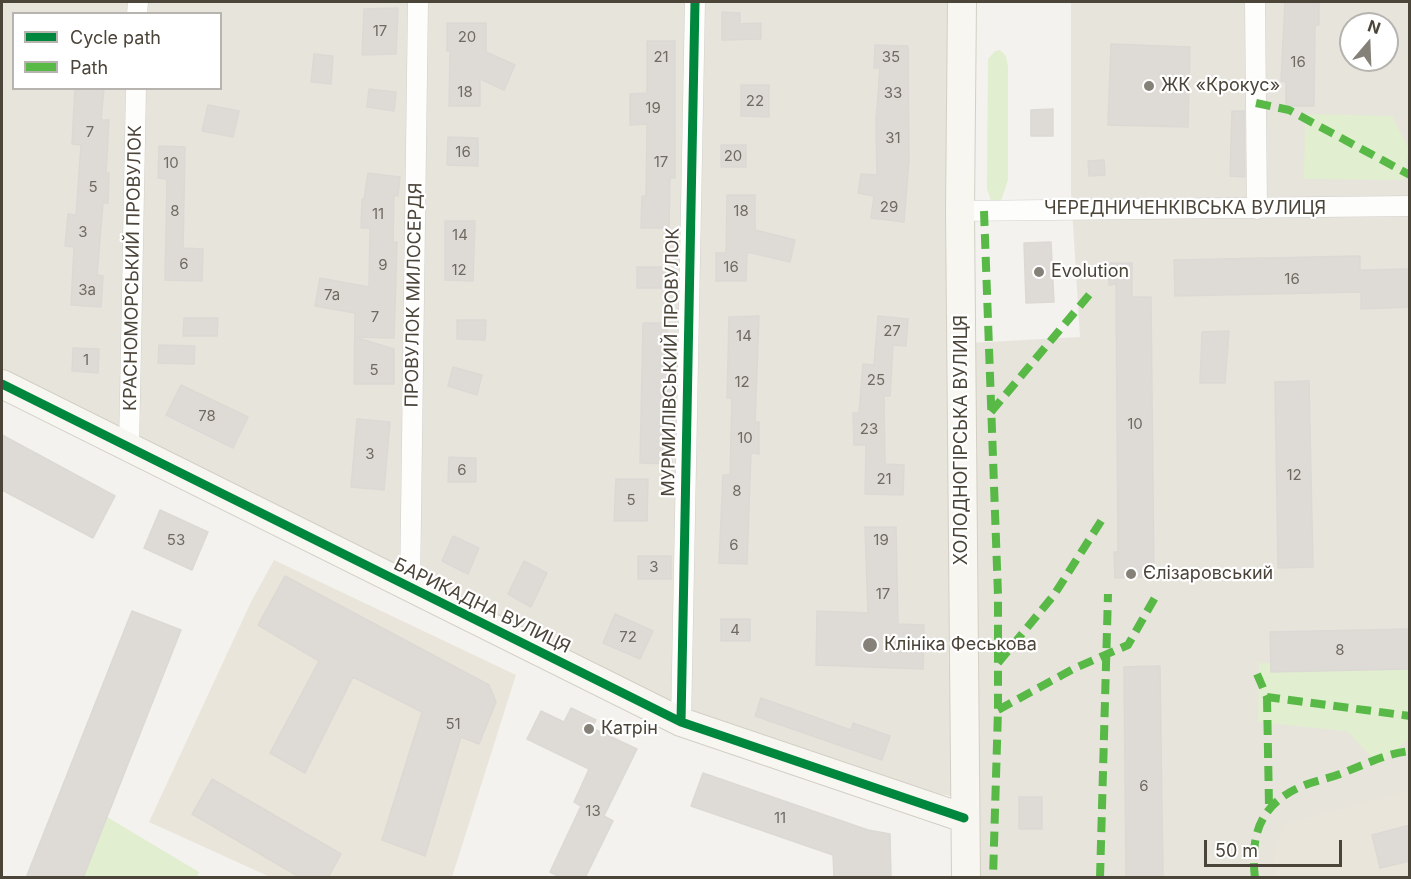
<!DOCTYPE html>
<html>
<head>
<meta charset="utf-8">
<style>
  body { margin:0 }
  #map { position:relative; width:1411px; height:879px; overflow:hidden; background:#f4f2ee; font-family:Inter,sans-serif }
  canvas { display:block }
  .frame { position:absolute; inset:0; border:3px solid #4b4439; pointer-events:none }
  .legend { position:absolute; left:12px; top:12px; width:210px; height:78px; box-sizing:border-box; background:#fff; border:2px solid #b7b4b0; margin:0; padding:8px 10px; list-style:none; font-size:18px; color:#4b4439 }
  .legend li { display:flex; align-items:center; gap:12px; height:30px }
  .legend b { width:30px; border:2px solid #b7b4b0 }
  .north { position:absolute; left:1339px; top:12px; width:60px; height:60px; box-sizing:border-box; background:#fff; border:2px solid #b7b4b0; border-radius:50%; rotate:19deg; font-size:16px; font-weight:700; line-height:24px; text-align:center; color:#4b4439 }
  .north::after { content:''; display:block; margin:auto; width:21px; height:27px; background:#868178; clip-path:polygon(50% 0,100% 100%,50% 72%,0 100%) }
  .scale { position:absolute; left:1204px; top:840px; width:138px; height:27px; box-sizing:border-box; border:3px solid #4b4439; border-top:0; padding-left:8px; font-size:18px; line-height:21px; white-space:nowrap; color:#4b4439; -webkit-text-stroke:4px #fff; paint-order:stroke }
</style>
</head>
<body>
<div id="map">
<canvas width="1411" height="879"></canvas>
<div class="frame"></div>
<ul class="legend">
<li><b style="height:8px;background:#00873e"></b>Cycle path</li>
<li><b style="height:8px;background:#58b947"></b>Path</li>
</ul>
<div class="north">N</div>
<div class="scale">50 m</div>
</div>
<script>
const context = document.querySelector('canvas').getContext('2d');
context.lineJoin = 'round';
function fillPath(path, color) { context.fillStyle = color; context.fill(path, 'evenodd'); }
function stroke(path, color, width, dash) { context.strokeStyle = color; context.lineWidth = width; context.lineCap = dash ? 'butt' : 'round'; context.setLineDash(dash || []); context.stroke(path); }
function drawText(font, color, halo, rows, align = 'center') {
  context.font = font + ' Inter,sans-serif'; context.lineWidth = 4.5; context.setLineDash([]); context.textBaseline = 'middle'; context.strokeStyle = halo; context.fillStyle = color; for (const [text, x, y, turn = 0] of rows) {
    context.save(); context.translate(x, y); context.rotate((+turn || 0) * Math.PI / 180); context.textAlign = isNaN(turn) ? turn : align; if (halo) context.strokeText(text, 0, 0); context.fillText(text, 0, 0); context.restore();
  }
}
fillPath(new Path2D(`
  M2,2H950L951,796L917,789L696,716L2,373ZM14,14H220V88H14Z
  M1071,2H1409V877H977L969,343L1080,337L1071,193ZM1351,24H1387V60H1351Z`), '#e7e4dc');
fillPath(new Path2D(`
  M274,560L516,675L452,877H270L149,822L251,602Z
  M1409,791V877H1276L1273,856L1283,824Z`), '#eae5da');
fillPath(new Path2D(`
  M1000,50L1006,56L1008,67V180L1001,201L992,204L987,189L988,59L995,51Z
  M1305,114L1392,116L1409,149L1403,180L1304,179Z
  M1259,663L1409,666V739L1379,765L1347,731L1258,722Z
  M107,817L199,872L197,877H83Z`), '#e1eecf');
const building = new Path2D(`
  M1285,2H1319V25H1315L1314,106H1286V82L1281,81Z
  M398,8L396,54L362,55L364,9Z
  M722,12L740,13V24L761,23V39L722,40Z
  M447,23H486V52L515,65L504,90L480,79V106H449L450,51H447Z
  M647,41H675V178H670L669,228H641L642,196H646L647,124L630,125V94L647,93Z
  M1111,44L1190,47L1188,127L1108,125Z
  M875,45L908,46L909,160L904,222L871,218L874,196L858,193L861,174L877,175L876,120L880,68H874Z
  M314,54L333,56L331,84L311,82Z
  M741,85H769V117L741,116Z
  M75,88H104L101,120H109L106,173H109L108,203H103L97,275L103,276L101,307L71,305L74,247L65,246L68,214L76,215L81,145L72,144Z
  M369,89L396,92L394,111L367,107Z
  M208,105L239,111L233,137L202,131Z
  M1053,109V136H1031V110Z
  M1232,111H1244L1245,177L1230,176Z
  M448,137L478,138V166L447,165Z
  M721,145H746V167H721Z
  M159,146L185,147L183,248L203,249L202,281L165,280L167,179L158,178Z
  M1104,160L1105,175L1089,176L1088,161Z
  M368,173L400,177L398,196L394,195L393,242H397L394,338L355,337L394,349V384H354L355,313L315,306L320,278L369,287L370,228H361L362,199H364Z
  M727,195H755V230L795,240L790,262L747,252L746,281H716V253H726Z
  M445,221H475L473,281L445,280Z
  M1051,242L1054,302L1026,303L1024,243Z
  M1360,256V270L1410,269V307L1361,309V292L1175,296L1174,260Z
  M1109,263H1132V297H1151L1154,577L1115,578L1114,552H1118L1116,284L1109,285Z
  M637,267H668V288H637Z
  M759,316L755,422H759V454L751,453L747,564L719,563L723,475H730L732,398H727L729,317Z
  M878,316L908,319L906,346L893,345L890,396H884L885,464L904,465L903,495L865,494L866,445H854L853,413H859L863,364L874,365Z
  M184,318H218L217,336H183Z
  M457,320H486L485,340L457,339Z
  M643,323H667V366L672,367V464L640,463Z
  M1229,331L1225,383H1200L1202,332Z
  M159,345L195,346L194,364L158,363Z
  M73,348L99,349L98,373L72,371Z
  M453,367L482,375L477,395L448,386Z
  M1309,381L1313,567L1278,568L1275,382Z
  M181,385L248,417L233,448L166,415Z
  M357,419L390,422L384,490L351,487Z
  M2,435L115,496L93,538L2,490Z
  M449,457L476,458V482H448Z
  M616,479H648L647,521H614Z
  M160,510L208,532L192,570L144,548Z
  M865,527H896L898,624L924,625L923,669L816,665L817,611L868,613Z
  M453,536L479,548L468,574L442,561Z
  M638,556H671V579H638Z
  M524,561L547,573L531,607L508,594Z
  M285,576L489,685L496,702L479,744L461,737L425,856L382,840L422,712L353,677L305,773L270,753L319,661L258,625Z
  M132,611L181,630L107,817L83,878H26Z
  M615,614L653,631L640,659L603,643Z
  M721,619H750V641H721Z
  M1410,629V669L1271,672L1270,632Z
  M1160,666L1163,878H1126L1124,667Z
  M761,698L851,730L853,723L890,736L882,760L755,716Z
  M571,708L596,720L592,728L637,749L604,816L613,821L585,878H562L550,872L581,806L574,802L589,769L527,739L541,711L564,722Z
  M703,773L868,830L890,834L891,878H834L833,855L691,806Z
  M212,779L341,854L328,878H301L192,814Z
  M1019,797H1042V829H1019Z
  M1410,825V861L1380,868L1372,835Z`);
fillPath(building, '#dedbd6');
stroke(building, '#dcd9d4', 1.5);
const street = new Path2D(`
  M1255,2L1257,209
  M137,14L138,2
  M960,211L1410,206
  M129,448L136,88
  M410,589L418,2
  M681,722L695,2`);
const secondary = new Path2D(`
  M962,2L960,211L966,878
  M2,384L681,722L964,818`);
stroke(street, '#d2d0cb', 21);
stroke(secondary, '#d3cfc5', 30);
stroke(street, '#fdfdfc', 20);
stroke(secondary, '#f7f6f1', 28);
stroke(new Path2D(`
  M1256,103L1289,110L1410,175
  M984,211L998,595V710L993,878
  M991,412L1094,289
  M998,663L1054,595L1103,518
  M1257,674L1267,697L1410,716
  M1267,697L1269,806
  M998,710L1073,669L1128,645L1157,594
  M1100,878L1108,594
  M1255,878C1250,835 1260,805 1300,787C1313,781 1327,779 1340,774C1364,765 1384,754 1410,751`), '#58b947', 8, [15, 8]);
stroke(new Path2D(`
  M2,384L681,722L964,818
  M681,722L695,2`), '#00873e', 9);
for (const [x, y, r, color] of [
  [1149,86,6,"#868178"],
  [1039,272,6,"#868178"],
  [1131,574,6,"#868178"],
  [870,645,8,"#868178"],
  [589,729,6,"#868178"]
]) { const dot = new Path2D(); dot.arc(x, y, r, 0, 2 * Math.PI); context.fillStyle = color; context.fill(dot); stroke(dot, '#fff', 2); }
drawText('15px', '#706a61', null, [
  ["17",380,31],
  ["20",467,37],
  ["21",661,57],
  ["35",891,57],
  ["16",1298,62],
  ["18",465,92],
  ["33",893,93],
  ["22",755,101],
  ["19",653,108],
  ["7",90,132],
  ["31",893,138],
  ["16",463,152],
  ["20",733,156],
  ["17",661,162],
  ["10",171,163],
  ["5",93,187],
  ["29",889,207],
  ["8",175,211],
  ["18",741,211],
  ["11",378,214],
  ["3",83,232],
  ["14",460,235],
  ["6",184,264],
  ["9",383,265],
  ["16",731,267],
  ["12",459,270],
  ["16",1292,279],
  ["3а",87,290],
  ["7а",332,295],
  ["7",375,317],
  ["27",892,331],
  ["14",744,336],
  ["1",86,360],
  ["5",374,370],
  ["25",876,380],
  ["12",742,382],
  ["78",207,416],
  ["10",1135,424],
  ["23",869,429],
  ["10",745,438],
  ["3",370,454],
  ["6",462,470],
  ["12",1294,475],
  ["21",884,479],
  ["8",737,491],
  ["5",631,500],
  ["53",176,540],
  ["19",881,540],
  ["6",734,545],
  ["3",654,567],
  ["17",883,594],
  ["4",735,630],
  ["72",628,637],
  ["8",1340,650],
  ["51",453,724],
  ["6",1144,786],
  ["13",593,811],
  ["11",780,818]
]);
drawText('18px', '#4b4439', '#fff', [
  ["ЖК «Крокус»",1161,86],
  ["Evolution",1051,272],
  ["Єлізаровський",1143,574],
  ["Клініка Феськова",884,645],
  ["Катрін",601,729]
], 'left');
drawText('18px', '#4b4439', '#fff', [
  ["ЧЕРЕДНИЧЕНКІВСЬКА ВУЛИЦЯ",1185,209],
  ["КРАСНОМОРСЬКИЙ ПРОВУЛОК",133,268,-89],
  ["ПРОВУЛОК МИЛОСЕРДЯ",414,295,-89],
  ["МУРМИЛІВСЬКИЙ ПРОВУЛОК",671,362,-89],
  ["ХОЛОДНОГІРСЬКА ВУЛИЦЯ",962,440,-90],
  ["БАРИКАДНА ВУЛИЦЯ",482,606,26]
]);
</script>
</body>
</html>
